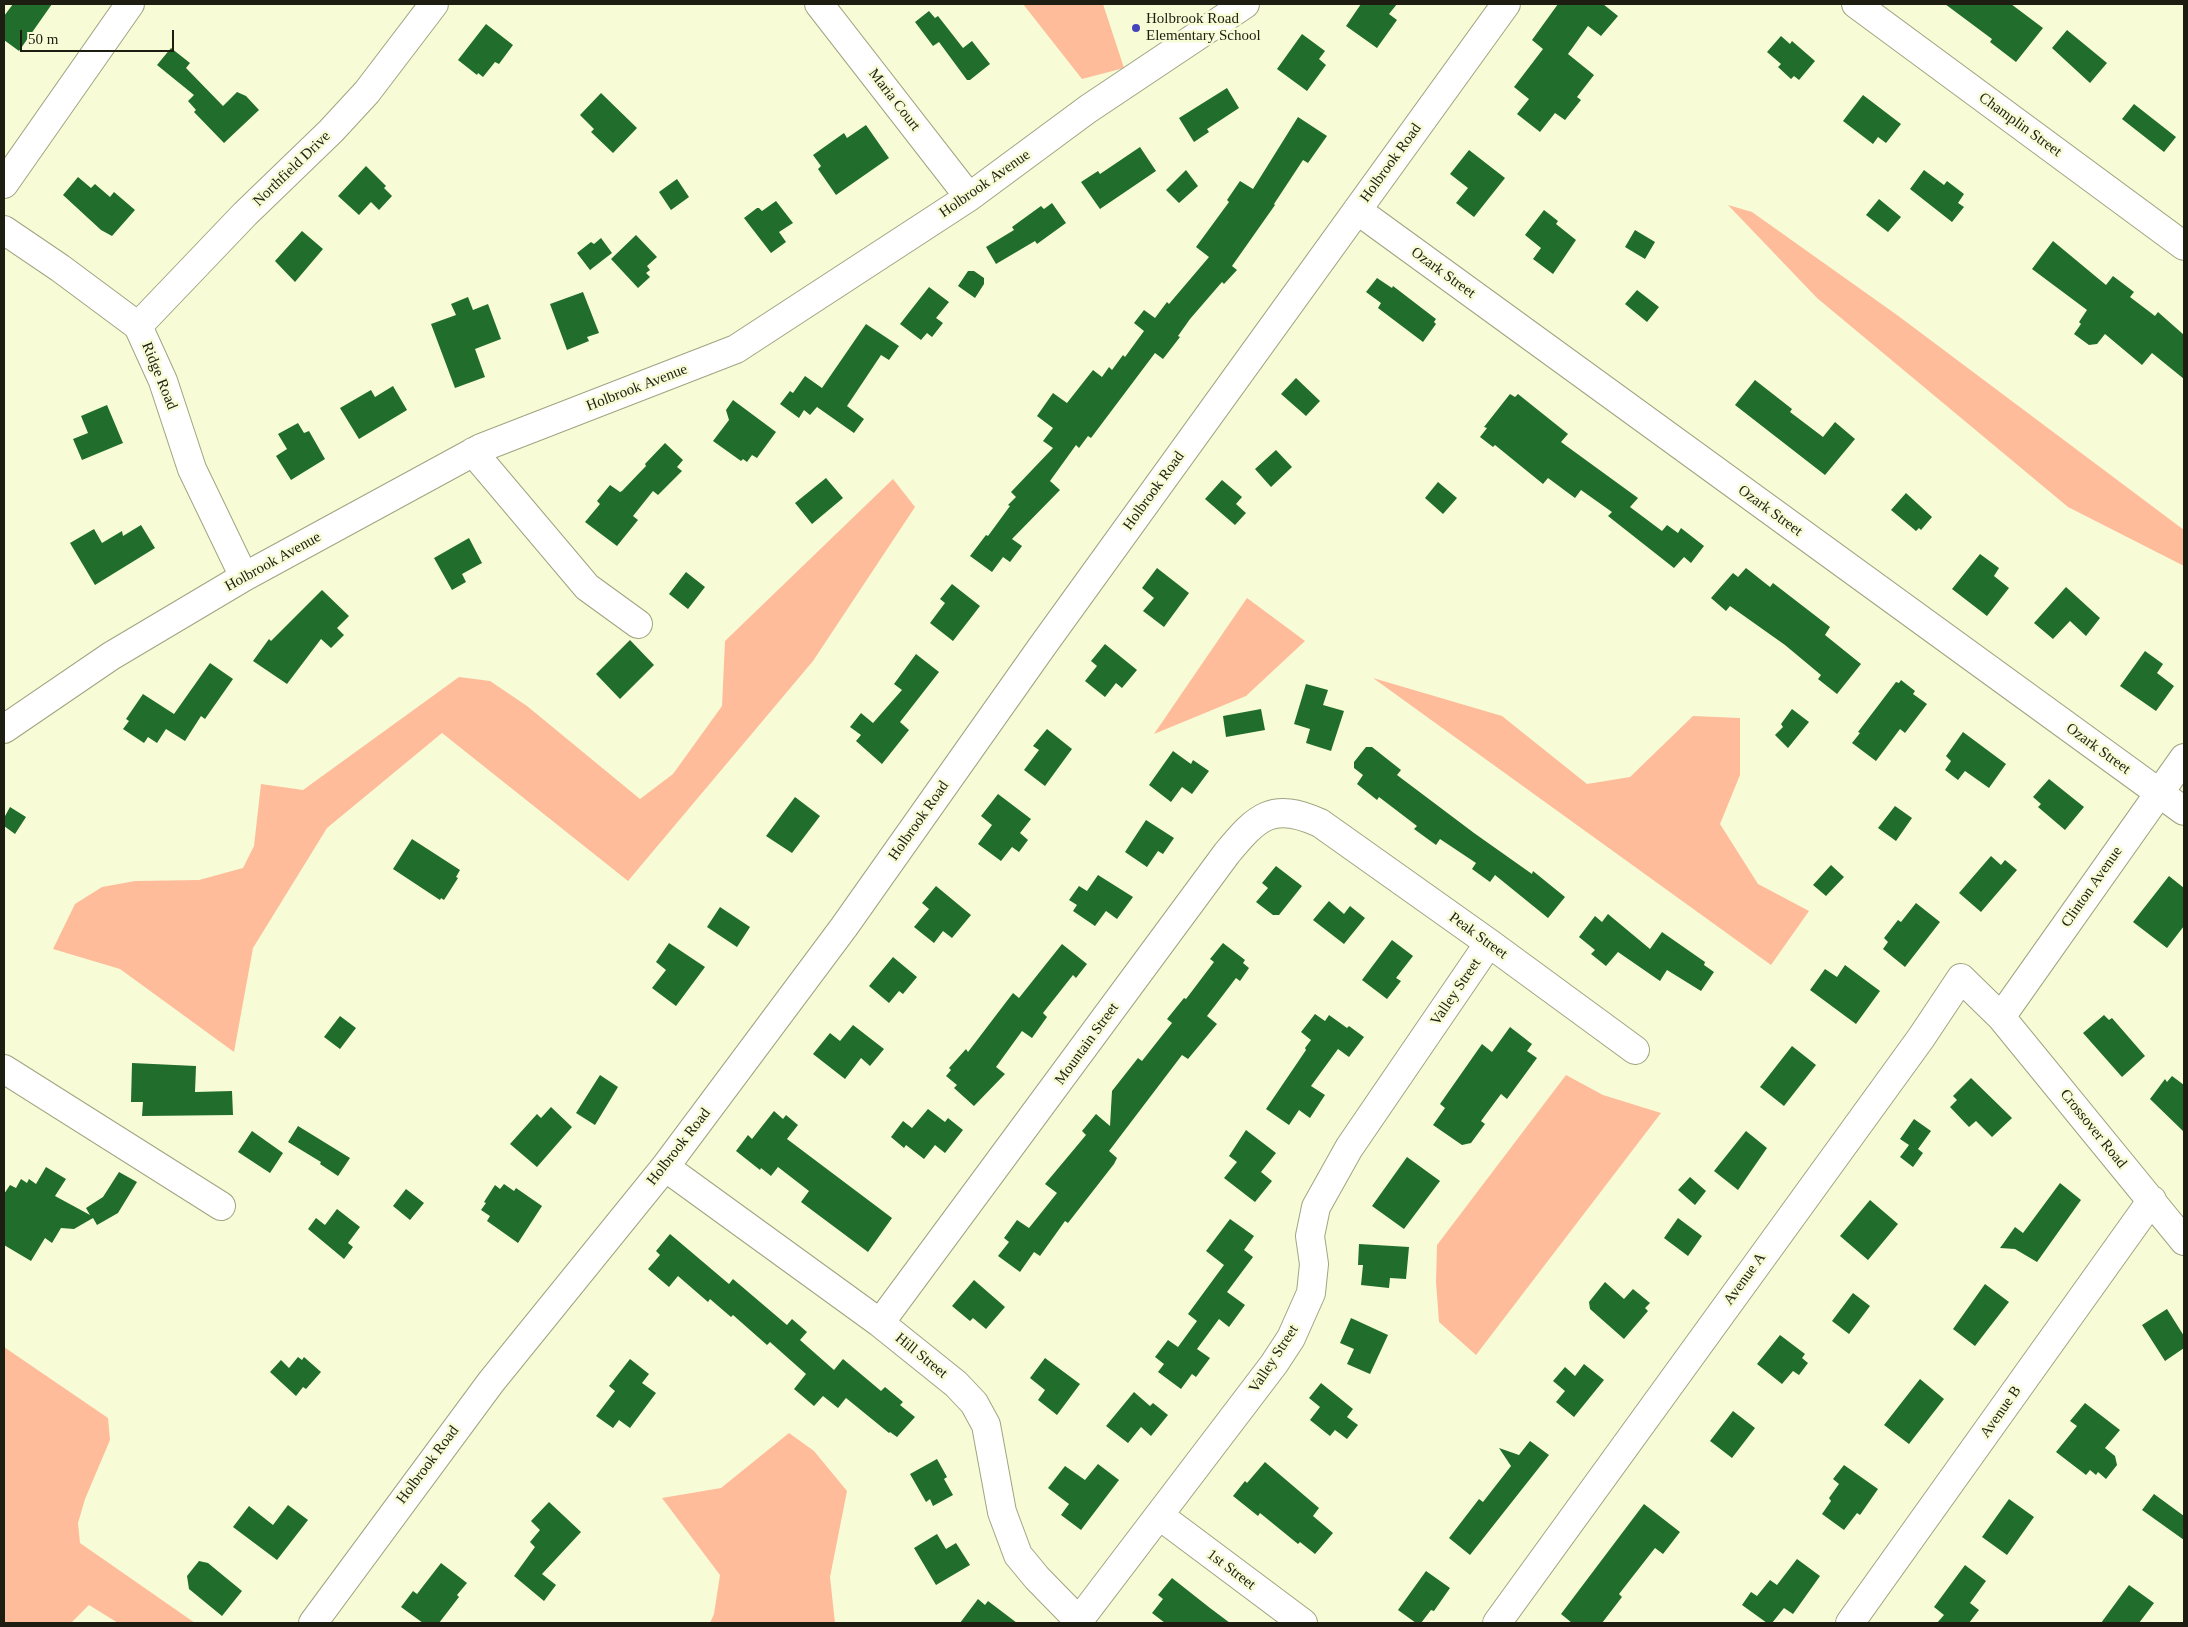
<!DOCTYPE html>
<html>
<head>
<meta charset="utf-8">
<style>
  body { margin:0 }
  #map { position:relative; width:2188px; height:1627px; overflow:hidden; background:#f7fcd6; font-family:Georgia,serif }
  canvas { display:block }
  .frame { position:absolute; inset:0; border:5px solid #1d1e11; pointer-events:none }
  .scale { position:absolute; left:20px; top:30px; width:154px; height:22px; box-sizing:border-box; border:2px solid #1d1e11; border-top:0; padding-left:6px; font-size:15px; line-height:18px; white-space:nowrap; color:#1d1e11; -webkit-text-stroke:4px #f7fcd6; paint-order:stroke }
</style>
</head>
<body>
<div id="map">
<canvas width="2188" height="1627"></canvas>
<div class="frame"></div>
<div class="scale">50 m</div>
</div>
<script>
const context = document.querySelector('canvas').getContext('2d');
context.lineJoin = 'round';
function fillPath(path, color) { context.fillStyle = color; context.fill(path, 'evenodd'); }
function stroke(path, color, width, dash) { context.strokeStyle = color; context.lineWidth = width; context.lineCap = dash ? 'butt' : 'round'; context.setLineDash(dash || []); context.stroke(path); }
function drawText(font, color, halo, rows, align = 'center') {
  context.font = font + ' Georgia,serif'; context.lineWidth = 5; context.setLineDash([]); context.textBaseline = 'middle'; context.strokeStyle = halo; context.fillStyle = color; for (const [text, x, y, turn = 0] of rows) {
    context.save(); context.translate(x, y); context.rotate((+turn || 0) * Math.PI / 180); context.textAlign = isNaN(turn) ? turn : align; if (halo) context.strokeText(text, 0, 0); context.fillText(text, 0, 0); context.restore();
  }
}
fillPath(new Path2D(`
  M1023,4H1103L1124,68L1082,79Z
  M1728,205L1752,212L1897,315L2184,530V566L2068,507L1817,298Z
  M893,479L915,507L813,661L628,881L442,733L327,828L253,948L234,1052L120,969L53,949L75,904L102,887L135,881L199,880L243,868L254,846L261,784L303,790L459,677L490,681L527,706L640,799L673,774L722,706L725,641Z
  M1247,598L1305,641L1246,696L1154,734Z
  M1373,678L1502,716L1587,784L1630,777L1693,716L1740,718V775L1720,824L1758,884L1809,911L1771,965Z
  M1566,1075L1603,1095L1661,1113L1476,1355L1439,1322L1436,1282L1437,1245Z
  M4,1347L108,1418L110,1440L85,1499L78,1523L80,1543L195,1623H118L89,1605L71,1623H4Z
  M789,1433L814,1451L847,1491L830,1577L835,1623H710L714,1614L720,1575L662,1498L721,1488Z`), '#febc9b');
fillPath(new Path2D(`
  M13,4H52L19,51L4,40V16Z
  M1361,4H1397L1389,14L1397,20L1377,48L1346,26Z
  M1558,4H1603L1618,16L1601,36L1588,26L1568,54L1594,75L1577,97L1581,100L1565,120L1555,113L1540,132L1517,114L1529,99L1514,87L1543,49L1532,40Z
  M1945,4H2011L2043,28L2016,62L1990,42L1992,39Z
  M929,11L935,18L938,16L963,48L972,41L990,64L970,80H967L939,42L933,46L915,22Z
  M486,24L513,45L499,64L495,62L483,77L478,73L477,75L458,60Z
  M2067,30L2107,63L2090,83L2052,48Z
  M1302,34L1325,51L1319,59L1326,65L1307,91L1277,69Z
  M1781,36L1790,44L1792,41L1815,61L1799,80L1794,76L1791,79L1778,67L1781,64L1767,52Z
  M171,48L190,63L186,68L223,106L237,92L246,96L259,110L224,143L194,112L196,110L188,101L194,95L157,65Z
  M1227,88L1239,108L1207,129L1209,132L1194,142L1179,118Z
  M601,93L637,128L613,153L591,132L594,129L580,115Z
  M1863,95L1901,124L1886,143L1878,137L1873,144L1843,121Z
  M2134,104L2176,137L2164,152L2122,119Z
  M1298,117L1327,136L1308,163L1303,160L1274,204L1275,205L1232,266L1237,270L1224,284L1222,282L1190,319L1178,336L1180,337L1163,359L1155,353L1091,438L1088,436L1079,448L1076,445L1050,481L1060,490L1012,539L1022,546L1010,562L1003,557L992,572L970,556L986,535L988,536L1010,506L1008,505L1016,497L1011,492L1053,448L1043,441L1053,428L1037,416L1053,393L1067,403L1093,370L1102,377L1109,367L1112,370L1123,355L1125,357L1144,331L1134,323L1144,310L1155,318L1167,302L1169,304L1209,257L1196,247L1229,202L1227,200L1240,181L1253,189Z
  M866,125L889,158L836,195L818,169L821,166L813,155L844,133L847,138Z
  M1140,147L1156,171L1100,209L1081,182L1098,171L1100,174Z
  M1469,150L1505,178L1474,217L1456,203L1468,188L1450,174Z
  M366,166L386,186L384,188L392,196L379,210L371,202L359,215L338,196Z
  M1186,170L1198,186L1179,203L1166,190Z
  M1924,170L1944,185L1947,181L1964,194L1958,203L1964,207L1952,222L1910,189Z
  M78,177L91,188L95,184L110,197L114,192L135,210L112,236L101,230L63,195Z
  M677,179L689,197L671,210L659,192Z
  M1879,199L1901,217L1888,232L1866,215Z
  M776,201L793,223L779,232L786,242L771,253L744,218L757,208H759L762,211Z
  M1052,203L1066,223L1037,244L1035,241L996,264L986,247L1014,230L1012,227L1041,206L1044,209Z
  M1544,210L1558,221L1556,224L1576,240L1553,274L1533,259L1541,248L1525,235Z
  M1635,230L1655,242L1645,259L1625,247Z
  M302,231L323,249L295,282L275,261Z
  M636,235L657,257L647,266L650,270L646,273L650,277L638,288L611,259Z
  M601,238L612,253L590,270L577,253L591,242L594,244Z
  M2053,241L2106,285L2113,276L2134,292L2130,297L2155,316L2158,312L2184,335V379L2152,353L2142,365L2105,334L2097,344L2089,345L2074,334L2081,324L2079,322L2087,310L2032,269Z
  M968,271H974L984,278V284L975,298L958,286Z
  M1377,278L1392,288L1393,286L1436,319L1434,322L1436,324L1423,342L1378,308L1381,303L1366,292Z
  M929,287L949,302L936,318L943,323L932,337L927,333L921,340L900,324Z
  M1637,290L1659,307L1647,322L1625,304Z
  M583,292L599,333L587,337L589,341L567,350L550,304Z
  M468,297L473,310L488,304L501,339L475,349L485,377L455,388L431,324L456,315L451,304Z
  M866,324L899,346L889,360L881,355L847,406L864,419L854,433L817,407L810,415L804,410L799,418L780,404L790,391L793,393L805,376L822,388Z
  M1296,378L1320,401L1306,416L1281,394Z
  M1755,380L1792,409L1790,412L1823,437L1835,422L1855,439L1825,475L1735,405Z
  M393,386L407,410L359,439L340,408L371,390L375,397Z
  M1510,394L1515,397L1518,394L1568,434L1561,442L1638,498L1630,507L1662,531L1667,525L1678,533L1681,528L1704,546L1691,563L1684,557L1674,568L1608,516L1612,512L1581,490L1575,498L1548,478L1543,484L1495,445L1493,447L1480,437L1487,428L1484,427Z
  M733,400L776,432L757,458L752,455L747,462L743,459L741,461L713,441L729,420L726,410Z
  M107,405L123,443L82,460L73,439L88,433L81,416Z
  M298,423L304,433L309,431L325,459L291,480L276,456L287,449L278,434Z
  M665,443L683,460L677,467L682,471L658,495L653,491L633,516L638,520L617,546L585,522L600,504L597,501L610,485L620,492L622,491L646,466L645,464Z
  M1276,450L1292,467L1271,487L1255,469Z
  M826,478L843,498L812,524L795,503Z
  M1222,480L1242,497L1236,504L1246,513L1235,525L1205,499Z
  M1438,482L1457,498L1443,514L1425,498Z
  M1906,493L1932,517L1921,530L1919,528L1916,531L1891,510Z
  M141,525L155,548L95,585L70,543L94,529L102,543L122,531L123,536Z
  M469,538L482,563L462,574L466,582L452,590L434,558Z
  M1980,554L1999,568L1994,576L2009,588L1987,616L1952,589Z
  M1157,568L1189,593L1164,627L1143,611L1154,598L1142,588Z
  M1746,568L1770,587L1773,583L1830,627L1825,635L1861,664L1837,694L1818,679L1821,675L1785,645L1730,606L1726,611L1711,598L1733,573L1738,577Z
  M686,572L705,587L688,609L669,594Z
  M952,584L980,606L953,641L930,623L945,603L940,599Z
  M2066,587L2100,618L2086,636L2070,621L2053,639L2034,623Z
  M322,590L349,616L337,628L344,635L331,648L321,639L287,684L253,661L269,639L271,641Z
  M630,640L654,665L620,699L596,674Z
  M1105,644L1137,670L1122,688L1116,683L1105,697L1085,681L1097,666L1091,661Z
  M2145,651L2163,664L2157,673L2174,686L2156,711L2120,686Z
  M916,654L939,672L900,722L909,730L882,764L856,741L861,735L850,727L861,713L873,723L902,690L894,684Z
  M210,663L233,679L205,719L201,716L185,741L166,729L157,743L148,737L144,743L123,729L129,721L126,719L143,694L174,714Z
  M1901,680L1915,691L1913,694L1927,704L1905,733L1900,729L1876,761L1852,743L1860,733L1858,732L1896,682L1899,683Z
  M1306,684L1328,690L1323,705L1344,711L1331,751L1306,743L1310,729L1294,724Z
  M1261,709L1265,730L1226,737L1223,716Z
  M1792,709L1809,722L1788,748L1775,735L1783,727L1781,724Z
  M1047,729L1072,749L1045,786L1024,770L1039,750L1033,746Z
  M1963,732L2006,764L1989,788L1965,771L1958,780L1945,770L1951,761L1946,756Z
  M1366,747H1372L1401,770L1397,775L1474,833L1532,874L1533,871L1565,897L1548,918L1495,875L1490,882L1472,869L1476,863L1440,839L1436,845L1414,829L1417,826L1379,797L1377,800L1357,784L1363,775L1354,768V762Z
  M1173,751L1191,764L1193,760L1209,771L1192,794L1182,787L1171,802L1149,785Z
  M2049,779L2084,807L2065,830L2038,807L2041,804L2033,797Z
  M998,794L1031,819L1020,833L1028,840L1019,852L1012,847L1001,861L978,844L992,825L981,816Z
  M795,797L820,816L792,853L766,836Z
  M1895,806L1912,818L1896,841L1878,828Z
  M10,807L26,817L15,834L4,826V818Z
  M1146,820L1174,838L1163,854L1158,851L1147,867L1125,852Z
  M412,839L460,870L456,877L458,878L444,900L441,898L440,900L393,869Z
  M1991,856L2001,865L2005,860L2017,870L1981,912L1959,893Z
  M1831,865L1844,877L1826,896L1813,885Z
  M1276,866L1302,886L1279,915H1273L1256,902L1268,888L1262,883Z
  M1098,875L1133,897L1117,919L1106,911L1095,926L1073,911L1077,905L1069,900L1079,886L1087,891Z
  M2169,876L2184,888V926L2167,948L2133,922Z
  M936,886L971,915L952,938L943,931L934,943L914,927L929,909L922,903Z
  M1329,901L1344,914L1350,906L1365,918L1344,944L1313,920Z
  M1916,903L1940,922L1905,967L1883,949L1888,942L1884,938L1898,920L1901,922Z
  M720,907L750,927L737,947L707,927Z
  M1608,914L1650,949L1662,932L1705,962L1704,965L1714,972L1701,991L1667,970L1660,981L1618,952L1606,966L1591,954L1595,950L1579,937L1595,916L1602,922Z
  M1392,940L1413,956L1396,978L1401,981L1387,999L1362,980Z
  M669,943L705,967L676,1006L652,988L666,970L656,962Z
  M1223,943L1245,960L1243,963L1249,968L1240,981L1236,978L1207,1016L1217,1024L1188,1059L1182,1055L1109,1151L1117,1158L1114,1164L1068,1223L1065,1221L1040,1256L1034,1252L1020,1272L998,1256L1009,1242L1004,1238L1017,1220L1029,1228L1057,1193L1045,1184L1086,1135L1082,1131L1096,1114L1110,1126L1112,1091L1138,1058L1142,1061L1172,1023L1167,1019L1184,998L1186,999L1214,962L1210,959Z
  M1062,944L1087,964L1076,978L1073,975L1043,1013L1047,1017L1032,1038L1022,1031L996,1067L1005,1074L974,1106L954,1088L957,1085L946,1076L951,1070L949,1068L966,1049L968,1052L1013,993L1019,998Z
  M893,957L917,977L903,994L899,991L889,1003L869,986Z
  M1845,965L1880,991L1856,1024L1810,990L1825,969L1837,977Z
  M1315,1014L1325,1021L1329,1015L1347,1028L1349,1026L1364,1037L1349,1057L1338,1049L1311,1086L1325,1095L1310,1118L1299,1110L1289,1125L1266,1109L1306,1050L1305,1048L1311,1040L1301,1032Z
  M2104,1015L2109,1020L2112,1018L2145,1056L2122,1077L2083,1033Z
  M340,1016L356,1028L340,1049L324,1037Z
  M853,1025L884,1049L870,1066L861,1058L845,1079L813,1054L830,1033L840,1041Z
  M1510,1027L1532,1044L1527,1051L1537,1058L1507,1099L1501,1094L1481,1121L1485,1124L1471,1143L1462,1145L1433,1125L1445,1108L1440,1104L1482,1044L1492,1052Z
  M1792,1046L1816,1065L1784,1106L1760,1087Z
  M132,1063L196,1066L195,1092L232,1091L233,1115L142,1116L143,1102H131Z
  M600,1075L618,1087L595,1125L576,1113Z
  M2172,1076L2184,1085V1132L2150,1099L2165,1079L2167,1082Z
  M1971,1078L2012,1118L1992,1137L1976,1121L1969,1127L1950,1107L1957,1100L1953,1096Z
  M551,1107L572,1127L537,1167L510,1144L537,1114L541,1118Z
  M928,1109L945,1122L948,1118L963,1130L945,1153L935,1145L924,1159L906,1145L904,1148L891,1137L903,1121L912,1128Z
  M774,1111L783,1119L786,1115L798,1125L787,1139L892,1218L868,1252L801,1202L809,1191L778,1167L771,1176L761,1168L760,1170L736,1151L748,1135L752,1139Z
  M1914,1119L1931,1131L1918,1149L1923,1153L1913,1167L1900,1157L1909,1145L1900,1139Z
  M298,1126L350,1158L338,1176L320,1164L321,1162L288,1142Z
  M1246,1130L1276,1153L1261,1172L1272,1181L1255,1202L1224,1178L1237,1162L1229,1156Z
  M252,1131L283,1153L270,1173L238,1152Z
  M1746,1131L1767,1148L1738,1190L1714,1171Z
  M1407,1157L1440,1181L1404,1229L1372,1206Z
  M46,1167L66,1179L55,1196L90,1215L86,1208L103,1197L119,1172L137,1182L118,1213L97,1225L93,1218L74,1229L61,1228L52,1243L45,1238L31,1261L4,1245V1194L10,1185L16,1188L21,1179L27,1183L29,1179L36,1184Z
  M1690,1177L1706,1191L1695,1205L1678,1190Z
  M2060,1183L2081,1200L2037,1262L2015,1249L2000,1248L2015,1227L2023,1233Z
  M504,1184L514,1191L516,1188L542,1206L518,1243L487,1221L490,1216L481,1210L486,1203L484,1202L495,1185L500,1189Z
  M406,1189L424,1203L410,1220L393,1206Z
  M1870,1200L1898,1224L1868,1260L1840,1236Z
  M337,1209L360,1227L348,1243L353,1247L344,1259L308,1229L316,1218L325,1225Z
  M1678,1218L1702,1236L1688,1256L1664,1238Z
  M1230,1219L1254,1236L1244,1250L1253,1257L1227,1292L1245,1305L1229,1327L1219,1319L1197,1349L1210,1358L1196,1377L1192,1374L1181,1389L1158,1372L1164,1364L1155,1357L1168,1340L1178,1347L1197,1321L1188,1314L1224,1265L1206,1251Z
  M670,1234L729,1284L733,1279L787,1325L792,1319L807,1332L800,1340L834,1370L843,1359L881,1391L885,1387L903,1402L900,1405L915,1417L897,1437L890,1432L889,1433L846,1398L838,1408L823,1396L814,1406L794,1389L806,1374L770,1342L767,1345L733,1315L731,1317L710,1299L708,1302L678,1276L669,1287L648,1269L660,1255L656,1251Z
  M1359,1244L1409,1247L1406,1279L1390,1278L1389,1288L1361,1285L1363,1265H1358Z
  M974,1280L1005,1307L986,1329L973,1318L970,1321L952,1306Z
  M1605,1282L1624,1299L1633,1289L1650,1303L1645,1308L1648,1311L1624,1339L1590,1309L1589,1302Z
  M1985,1284L2009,1302L1975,1346L1953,1329Z
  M1853,1293L1870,1306L1849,1334L1832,1321Z
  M2167,1309L2184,1336V1348L2165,1361L2142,1325Z
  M1351,1318L1388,1335L1370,1374L1347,1364L1354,1349L1340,1343Z
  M1780,1335L1805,1354L1802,1358L1808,1363L1799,1375L1793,1371L1782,1384L1757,1364Z
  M298,1357L302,1360L304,1357L321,1372L306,1389L303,1387L296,1396L270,1372L281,1360L289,1368Z
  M1045,1358L1080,1384L1057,1415L1038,1400L1045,1390L1030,1378Z
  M630,1359L649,1374L642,1383L656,1393L630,1428L619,1420L613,1428L596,1416L615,1391L609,1386Z
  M1584,1364L1604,1380L1574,1417L1556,1402L1565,1391L1553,1381L1565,1367L1575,1376Z
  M1920,1379L1944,1399L1909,1444L1884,1425Z
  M1321,1383L1353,1409L1347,1417L1358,1425L1347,1439L1335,1430L1330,1436L1310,1420L1320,1407L1309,1398Z
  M1134,1392L1150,1406L1153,1403L1168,1415L1151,1436L1141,1427L1128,1443L1106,1426Z
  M2085,1403L2120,1430L2105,1448L2115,1456L2117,1465L2106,1479L2098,1472L2096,1475L2090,1470L2086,1475L2056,1452L2077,1426L2070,1421Z
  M1733,1411L1755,1428L1732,1458L1710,1441Z
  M1530,1441L1549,1455L1470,1555L1449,1538L1479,1499L1483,1502L1511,1466L1499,1448L1519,1455Z
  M937,1459L947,1477L944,1479L953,1495L933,1506L930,1499L926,1502L910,1474Z
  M1265,1462L1319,1508L1313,1516L1333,1533L1315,1554L1300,1542L1298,1544L1260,1513L1258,1516L1233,1496L1245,1481L1247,1483Z
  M1098,1464L1119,1480L1081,1530L1061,1515L1069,1504L1048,1488L1065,1466L1085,1480Z
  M1844,1465L1878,1489L1860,1515L1857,1513L1844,1530L1822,1514L1831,1501L1829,1498L1839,1484L1833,1479Z
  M2154,1494L2184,1516V1540L2142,1510Z
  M2009,1499L2034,1517L2007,1555L1982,1537Z
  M549,1502L581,1532L542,1574L556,1585L544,1601L514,1576L535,1547L530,1542L540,1530L531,1521Z
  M1644,1504L1680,1532L1663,1554L1655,1548L1619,1594L1622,1597L1602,1623H1572L1561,1614Z
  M288,1505L308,1520L277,1560L233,1527L249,1506L273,1525Z
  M937,1534L946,1549L956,1543L970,1565L936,1585L914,1548Z
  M1797,1559L1820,1576L1793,1614L1784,1608L1772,1623H1767L1742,1605L1751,1592L1757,1596L1770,1580L1777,1585Z
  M199,1561L208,1563L242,1591L222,1616L189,1589L187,1576Z
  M441,1563L467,1583L457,1595L459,1597L439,1623H423L401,1607L413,1591L417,1594Z
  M1965,1565L1986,1581L1970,1603L1979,1610L1969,1623H1937L1944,1615L1934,1607Z
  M1426,1571L1450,1588L1434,1611L1431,1610L1421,1623H1416L1398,1610Z
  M1172,1578L1210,1608L1230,1623H1165L1152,1613L1163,1599L1158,1595Z
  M2129,1585L2154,1603L2139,1623H2101Z
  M978,1599L985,1605L988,1601L1017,1623H960Z`), '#206d2c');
const minor = new Path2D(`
  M819,4L969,197
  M1856,4L2184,246
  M4,184L130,4
  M1357,210L2184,811
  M4,230L60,268L138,326L163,381L192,469L244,577
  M138,326L245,214L331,131L367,92L434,4
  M473,452L587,587L638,624
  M4,729L111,656L244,577L481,448L736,349L969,197L1088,109L1245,4
  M2001,1017L2184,758
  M4,1069L221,1206
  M665,1167L880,1323L956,1384L974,1403L986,1425L1002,1512L1018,1555L1037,1578L1079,1621
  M880,1323L1227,853C1257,817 1272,801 1320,823L1489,943L1635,1050
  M1160,1516L1303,1623
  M313,1623L491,1382L665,1167L844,927L1041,648L1506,4
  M1077,1623L1274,1364L1291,1338L1311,1293L1314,1264L1310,1236L1316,1207L1349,1148L1489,943
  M1497,1623L1921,1038L1961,978L2001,1017L2184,1241
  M1850,1623L2152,1200`);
stroke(minor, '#a0a481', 30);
stroke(minor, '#fff', 28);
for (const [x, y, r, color] of [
  [1136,28,5,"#4644ba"]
]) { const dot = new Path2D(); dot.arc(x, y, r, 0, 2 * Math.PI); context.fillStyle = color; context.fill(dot); stroke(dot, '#f7fcd6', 2); }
drawText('15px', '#1d1e11', '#f7fcd6', [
  ["Holbrook Road",1146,19],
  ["Elementary School",1146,36]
], 'left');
drawText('15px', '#1d1e11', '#f7fcd6', [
  ["Maria Court",894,100,52],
  ["Champlin Street",2020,125,36],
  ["Holbrook Road",1391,163,-54],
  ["Northfield Drive",292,169,-44],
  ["Holbrook Avenue",985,184,-35],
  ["Ozark Street",1443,273,36],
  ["Ridge Road",159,376,68],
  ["Holbrook Avenue",637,388,-21],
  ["Holbrook Road",1154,491,-54],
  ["Ozark Street",1770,511,36],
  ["Holbrook Avenue",273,562,-29],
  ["Ozark Street",2098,749,36],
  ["Holbrook Road",919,821,-55],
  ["Clinton Avenue",2092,887,-55],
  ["Peak Street",1478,936,36],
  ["Valley Street",1456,992,-56],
  ["Mountain Street",1087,1044,-54],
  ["Crossover Road",2093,1129,51],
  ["Holbrook Road",679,1147,-52],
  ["Avenue A",1745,1279,-54],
  ["Hill Street",921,1356,39],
  ["Valley Street",1274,1359,-57],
  ["Avenue B",2001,1412,-55],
  ["Holbrook Road",428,1465,-53],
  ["1st Street",1231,1570,37]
]);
</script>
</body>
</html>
